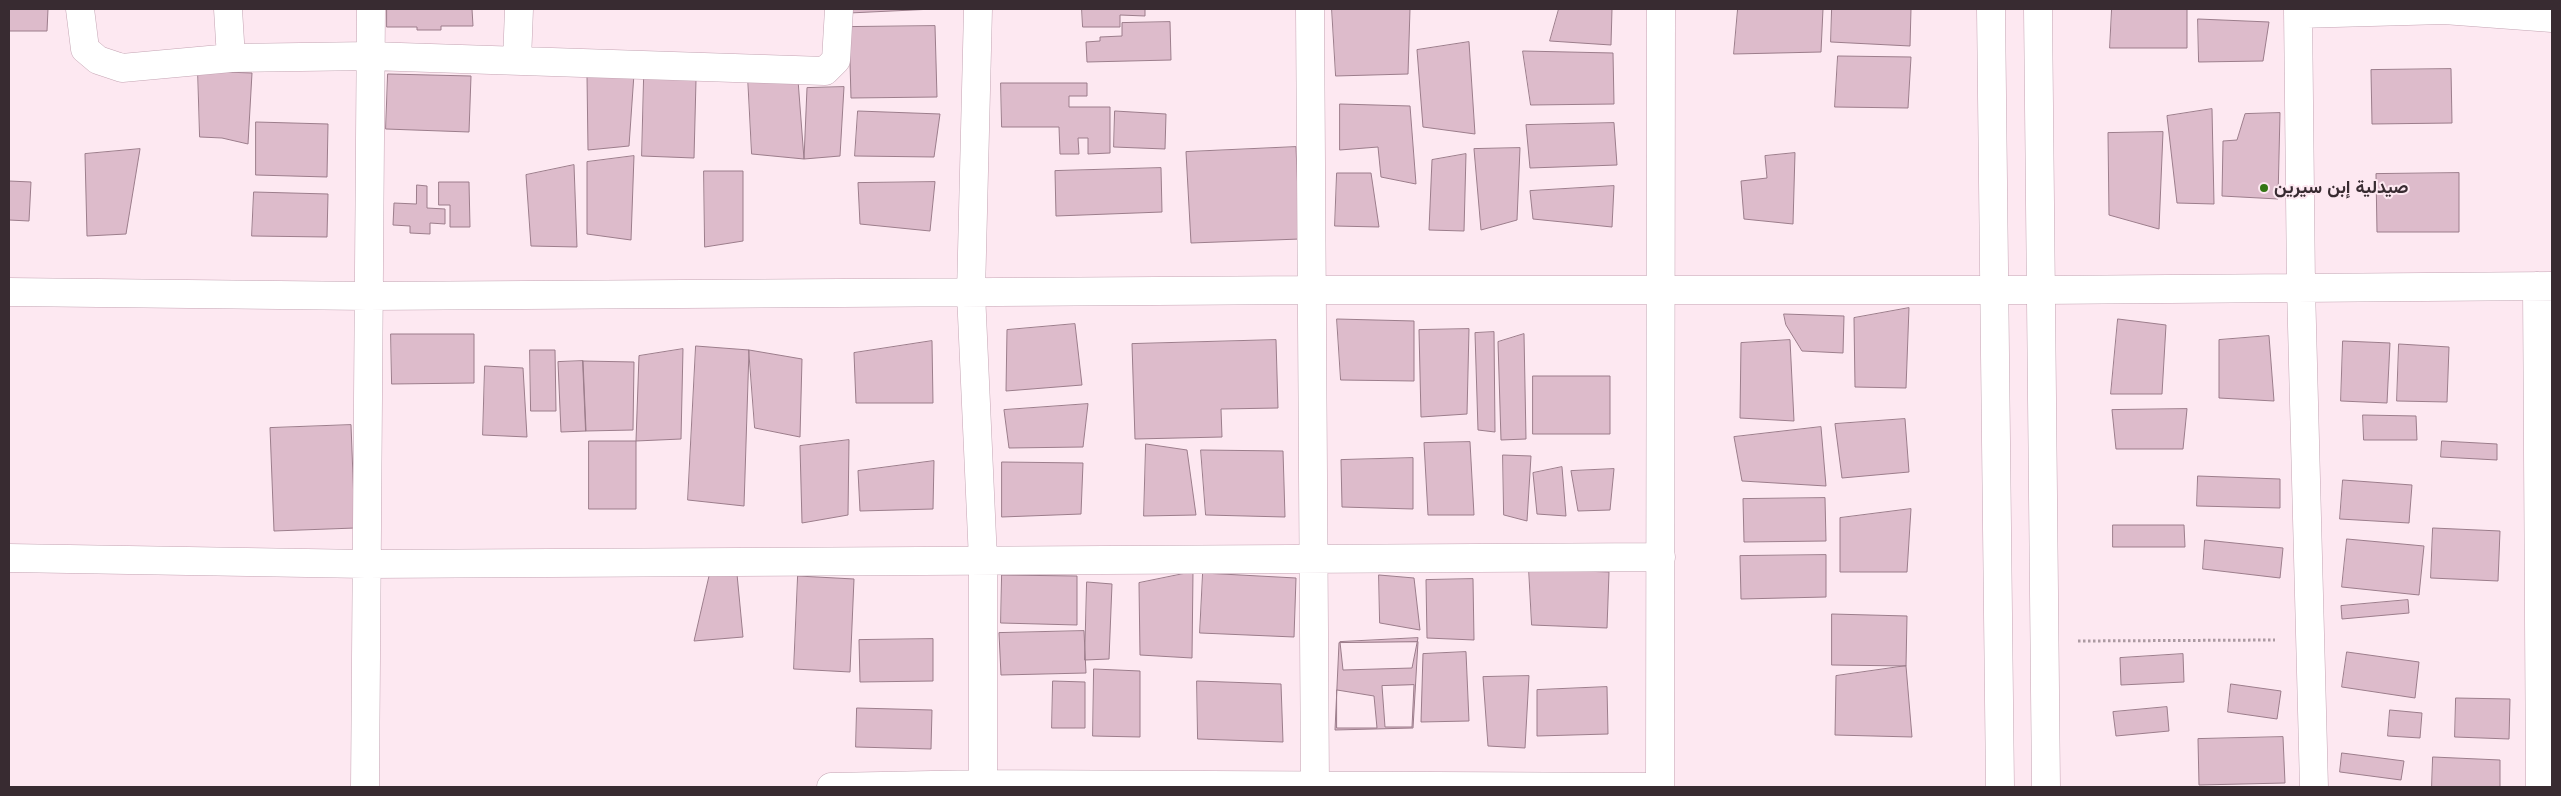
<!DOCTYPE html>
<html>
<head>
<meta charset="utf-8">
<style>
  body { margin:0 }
  #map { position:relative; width:2561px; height:796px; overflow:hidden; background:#fde8f1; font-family:Helvetica,sans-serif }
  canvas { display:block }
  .frame { position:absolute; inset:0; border:10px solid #382b31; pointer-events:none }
</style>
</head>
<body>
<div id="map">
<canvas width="2561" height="796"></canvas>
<div class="frame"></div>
</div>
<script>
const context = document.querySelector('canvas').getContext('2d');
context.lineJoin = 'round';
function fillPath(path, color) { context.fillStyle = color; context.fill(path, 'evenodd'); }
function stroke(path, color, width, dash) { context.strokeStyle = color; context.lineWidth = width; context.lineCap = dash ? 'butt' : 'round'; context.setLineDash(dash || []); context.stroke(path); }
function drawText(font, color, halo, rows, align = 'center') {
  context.font = font + ' Helvetica,Vazirmatn,sans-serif'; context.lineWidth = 4; context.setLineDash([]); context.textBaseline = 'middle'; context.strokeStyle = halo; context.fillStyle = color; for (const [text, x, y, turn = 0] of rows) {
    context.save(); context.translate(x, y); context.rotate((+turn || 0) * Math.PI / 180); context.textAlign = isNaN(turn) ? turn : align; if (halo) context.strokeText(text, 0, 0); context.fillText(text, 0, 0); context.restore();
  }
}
const building = new Path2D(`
  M9,9H48L47,31H9Z
  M387,9H472L473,26H441V30H417V27H387Z
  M849,9H934L849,13Z
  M1082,9H1145V16L1120,15V27H1083Z
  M1332,9H1410L1408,74L1336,76Z
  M1559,9H1612L1611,45L1550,41Z
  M1738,9H1823L1821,52L1734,54Z
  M1832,9H1911L1910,46L1831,42Z
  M2112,9H2187V48H2110Z
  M2198,19L2269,22L2263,61L2199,62Z
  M1170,22L1171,60L1087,62L1086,42L1100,41V37L1122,36V23Z
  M935,26L937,97L851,98L849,27Z
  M1469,42L1475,134L1423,127L1417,50Z
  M1523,51L1613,53L1614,104L1531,105Z
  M1838,56L1911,57L1908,108L1835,107Z
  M2451,69L2452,123L2372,124L2371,70Z
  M198,71L252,73L248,144L222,138L200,137Z
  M388,74L471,76L469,132L386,129Z
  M634,74L629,146L588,150L587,75Z
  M748,77L798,80L804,159L752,154Z
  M644,78L696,80L694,158L642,156Z
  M1001,83H1087V96H1069V107H1110V153L1088,154V138H1078L1079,154H1060L1059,127H1002Z
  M844,87L840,156L804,159L807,88Z
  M1340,104L1410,106L1416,184L1381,177L1378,147L1340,150Z
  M2212,109L2214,204L2177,203L2167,116Z
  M858,111L940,114L934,157L855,156Z
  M1115,111L1166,114L1165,149L1114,147Z
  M2280,113L2278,199L2222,196L2223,141L2237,140L2245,114Z
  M256,122L328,124L327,177L256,175Z
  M1614,123L1617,165L1530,168L1526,125Z
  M2163,132L2159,229L2109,215L2108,133Z
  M1296,147L1300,239L1191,243L1186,152Z
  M1520,148L1517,220L1481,230L1474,149Z
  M140,149L126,234L87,236L85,154Z
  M1795,153L1793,224L1744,219L1741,181L1767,178L1765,156Z
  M1466,154L1464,231L1429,230L1432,160Z
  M634,156L631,240L587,234V162Z
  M574,165L577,247L531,246L526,175Z
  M1161,168L1162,212L1056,216L1055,171Z
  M704,171H743V241L705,247Z
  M1337,173H1371L1379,227L1335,226Z
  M2459,173V232H2377L2376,174Z
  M9,181L31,182L29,221L9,220Z
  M439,182H469L470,227H450V205H439Z
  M935,182L930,231L860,224L858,183Z
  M417,185L427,186V208L445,209V224L430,223V234L410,233V226L393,225L394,203L416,204Z
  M1614,186L1612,227L1533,219L1530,191Z
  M254,192L328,194L327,237L252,236Z
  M1909,308L1906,388L1855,387L1854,318Z
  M1784,314L1844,316L1843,353L1802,351L1786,325Z
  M1337,319L1414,321V381L1341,380Z
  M2118,319L2166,325L2162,394H2111Z
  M1075,324L1082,385L1006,391L1007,330Z
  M1469,329L1467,414L1421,417L1419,330Z
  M1494,332L1495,432L1478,430L1475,333Z
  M391,334H474V383L392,384Z
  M1524,334L1526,439L1501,440L1498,342Z
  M2269,336L2274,401L2219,398V340Z
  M1276,340L1278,408L1221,409L1222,437L1135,439L1132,344Z
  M1790,340L1794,421L1740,418L1741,343Z
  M932,341L933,403H856L854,353Z
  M2343,341L2390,343L2387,403L2341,401Z
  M2399,344L2449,347L2447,402L2397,401Z
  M696,346L749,350L744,506L688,500Z
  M683,349L681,439L636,441L639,356Z
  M530,350H555L556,411H531Z
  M749,350L802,359L800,437L755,428Z
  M583,361L634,362L633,430L586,431Z
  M583,361L586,431L561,432L558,362Z
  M485,366L523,368L527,437L483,435Z
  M1533,376H1610V434H1533Z
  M1088,404L1083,447L1009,448L1004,410Z
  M2187,409L2183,449H2116L2112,410Z
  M2363,415L2416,416L2417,440H2364Z
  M1905,419L1909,472L1842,478L1835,424Z
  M351,425L355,528L274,531L270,428Z
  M1821,427L1826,486L1742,481L1734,437Z
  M849,440L848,515L802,523L800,446Z
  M589,441H636V509H589Z
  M2442,441L2497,444V460L2441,457Z
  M1470,442L1474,515H1428L1424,443Z
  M1146,444L1187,450L1196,515L1144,516Z
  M1201,450L1283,451L1285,517L1206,515Z
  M1503,455L1531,456L1527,521L1504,515Z
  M1413,458V509L1342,507L1341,460Z
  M934,461L933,509L860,511L858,471Z
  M1002,462L1083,463L1081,514L1002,517Z
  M1562,467L1566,516L1537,514L1533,473Z
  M1614,469L1610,510L1578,511L1571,471Z
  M2198,476L2280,479V508L2197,506Z
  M2343,480L2412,485L2409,523L2340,519Z
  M1825,498L1826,541L1744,542L1743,499Z
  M1911,509L1907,572H1840V518Z
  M2113,525H2184L2185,547H2113Z
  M2433,528L2500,531L2498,581L2431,578Z
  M2347,539L2424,546L2419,595L2342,587Z
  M2205,540L2283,548L2280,578L2203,569Z
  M1826,555V597L1741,599L1740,556Z
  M1529,569L1609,572L1607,628L1532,625Z
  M1193,572L1192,658L1140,655L1139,583Z
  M1203,573L1296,578L1294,637L1200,633Z
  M737,574L743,637L694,641L709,576Z
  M1002,575L1077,576V625L1001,623Z
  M1379,575L1414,578L1420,630L1380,623Z
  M798,576L854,579L850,672L794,669Z
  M1473,579L1474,640L1427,638L1426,580Z
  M1087,582L1112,584L1109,659L1085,660Z
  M2408,600L2409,613L2342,619L2341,606Z
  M1832,614L1907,616L1906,666L1832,665Z
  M1084,631L1086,673L1001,675L999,633Z
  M1418,638L1412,668L1343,670L1340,642Z
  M933,639V681L860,682L859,640Z
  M1418,642L1413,728L1335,730L1339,643Z
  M1466,652L1469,721L1421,722L1423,654Z
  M2347,652L2419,662L2415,698L2342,687Z
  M2183,654L2184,682L2121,685L2120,658Z
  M1906,666L1912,737L1835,735L1836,676Z
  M1094,669L1140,671V737L1093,736Z
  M1529,676L1525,748L1488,746L1483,677Z
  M1053,681L1085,682V728H1052Z
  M1197,681L1281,684L1283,742L1198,739Z
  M2231,684L2281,691L2277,719L2228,712Z
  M1414,685L1412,727H1385L1382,686Z
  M1607,687L1608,734L1537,736V690Z
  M1337,690L1374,696L1377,728H1337Z
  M2456,698L2510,699L2509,739L2455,737Z
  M2167,707L2169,731L2116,736L2113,712Z
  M857,708L932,710L931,749L856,747Z
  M2390,710L2422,713L2420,738L2388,736Z
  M2283,737L2285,783L2199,785L2198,739Z
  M2342,753L2404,761L2401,780L2340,772Z
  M2433,757L2500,760V787H2432Z`);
fillPath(building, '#ddbbcb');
stroke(building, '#9c7d8b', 1);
const minor = new Path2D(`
  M80,9L85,49L98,60L122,68L231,58L370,56L825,71L836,60L839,9
  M228,9L231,58
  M978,9L971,293L983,560V787
  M1310,9L1315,787
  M2298,9L2301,287L2314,787
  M2298,14L2444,10L2552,18
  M517,61L519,9
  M2537,286L2540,787
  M9,292L368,296L1313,290H2041L2552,286
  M9,558L366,564L1661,557
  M365,787L371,9
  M831,787L983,784L1660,787
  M1660,787L1661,9`);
const tertiary = new Path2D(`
  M1991,9L2000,787
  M2038,9L2046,787`);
stroke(minor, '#c4a4b3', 29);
stroke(tertiary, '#c4a4b3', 29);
stroke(new Path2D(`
  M2078,641L2275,640`), '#ac9aa2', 3, [2.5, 2.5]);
stroke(minor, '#fff', 28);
stroke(tertiary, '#fff', 28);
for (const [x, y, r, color] of [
  [2264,188,5,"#337514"]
]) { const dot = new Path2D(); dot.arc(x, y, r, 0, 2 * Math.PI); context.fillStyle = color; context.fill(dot); stroke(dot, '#fde8f1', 2); }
drawText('bold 18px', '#382b31', '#fde8f1', [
  ["صيدلية إبن سيرين",2274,188]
], 'left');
</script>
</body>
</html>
